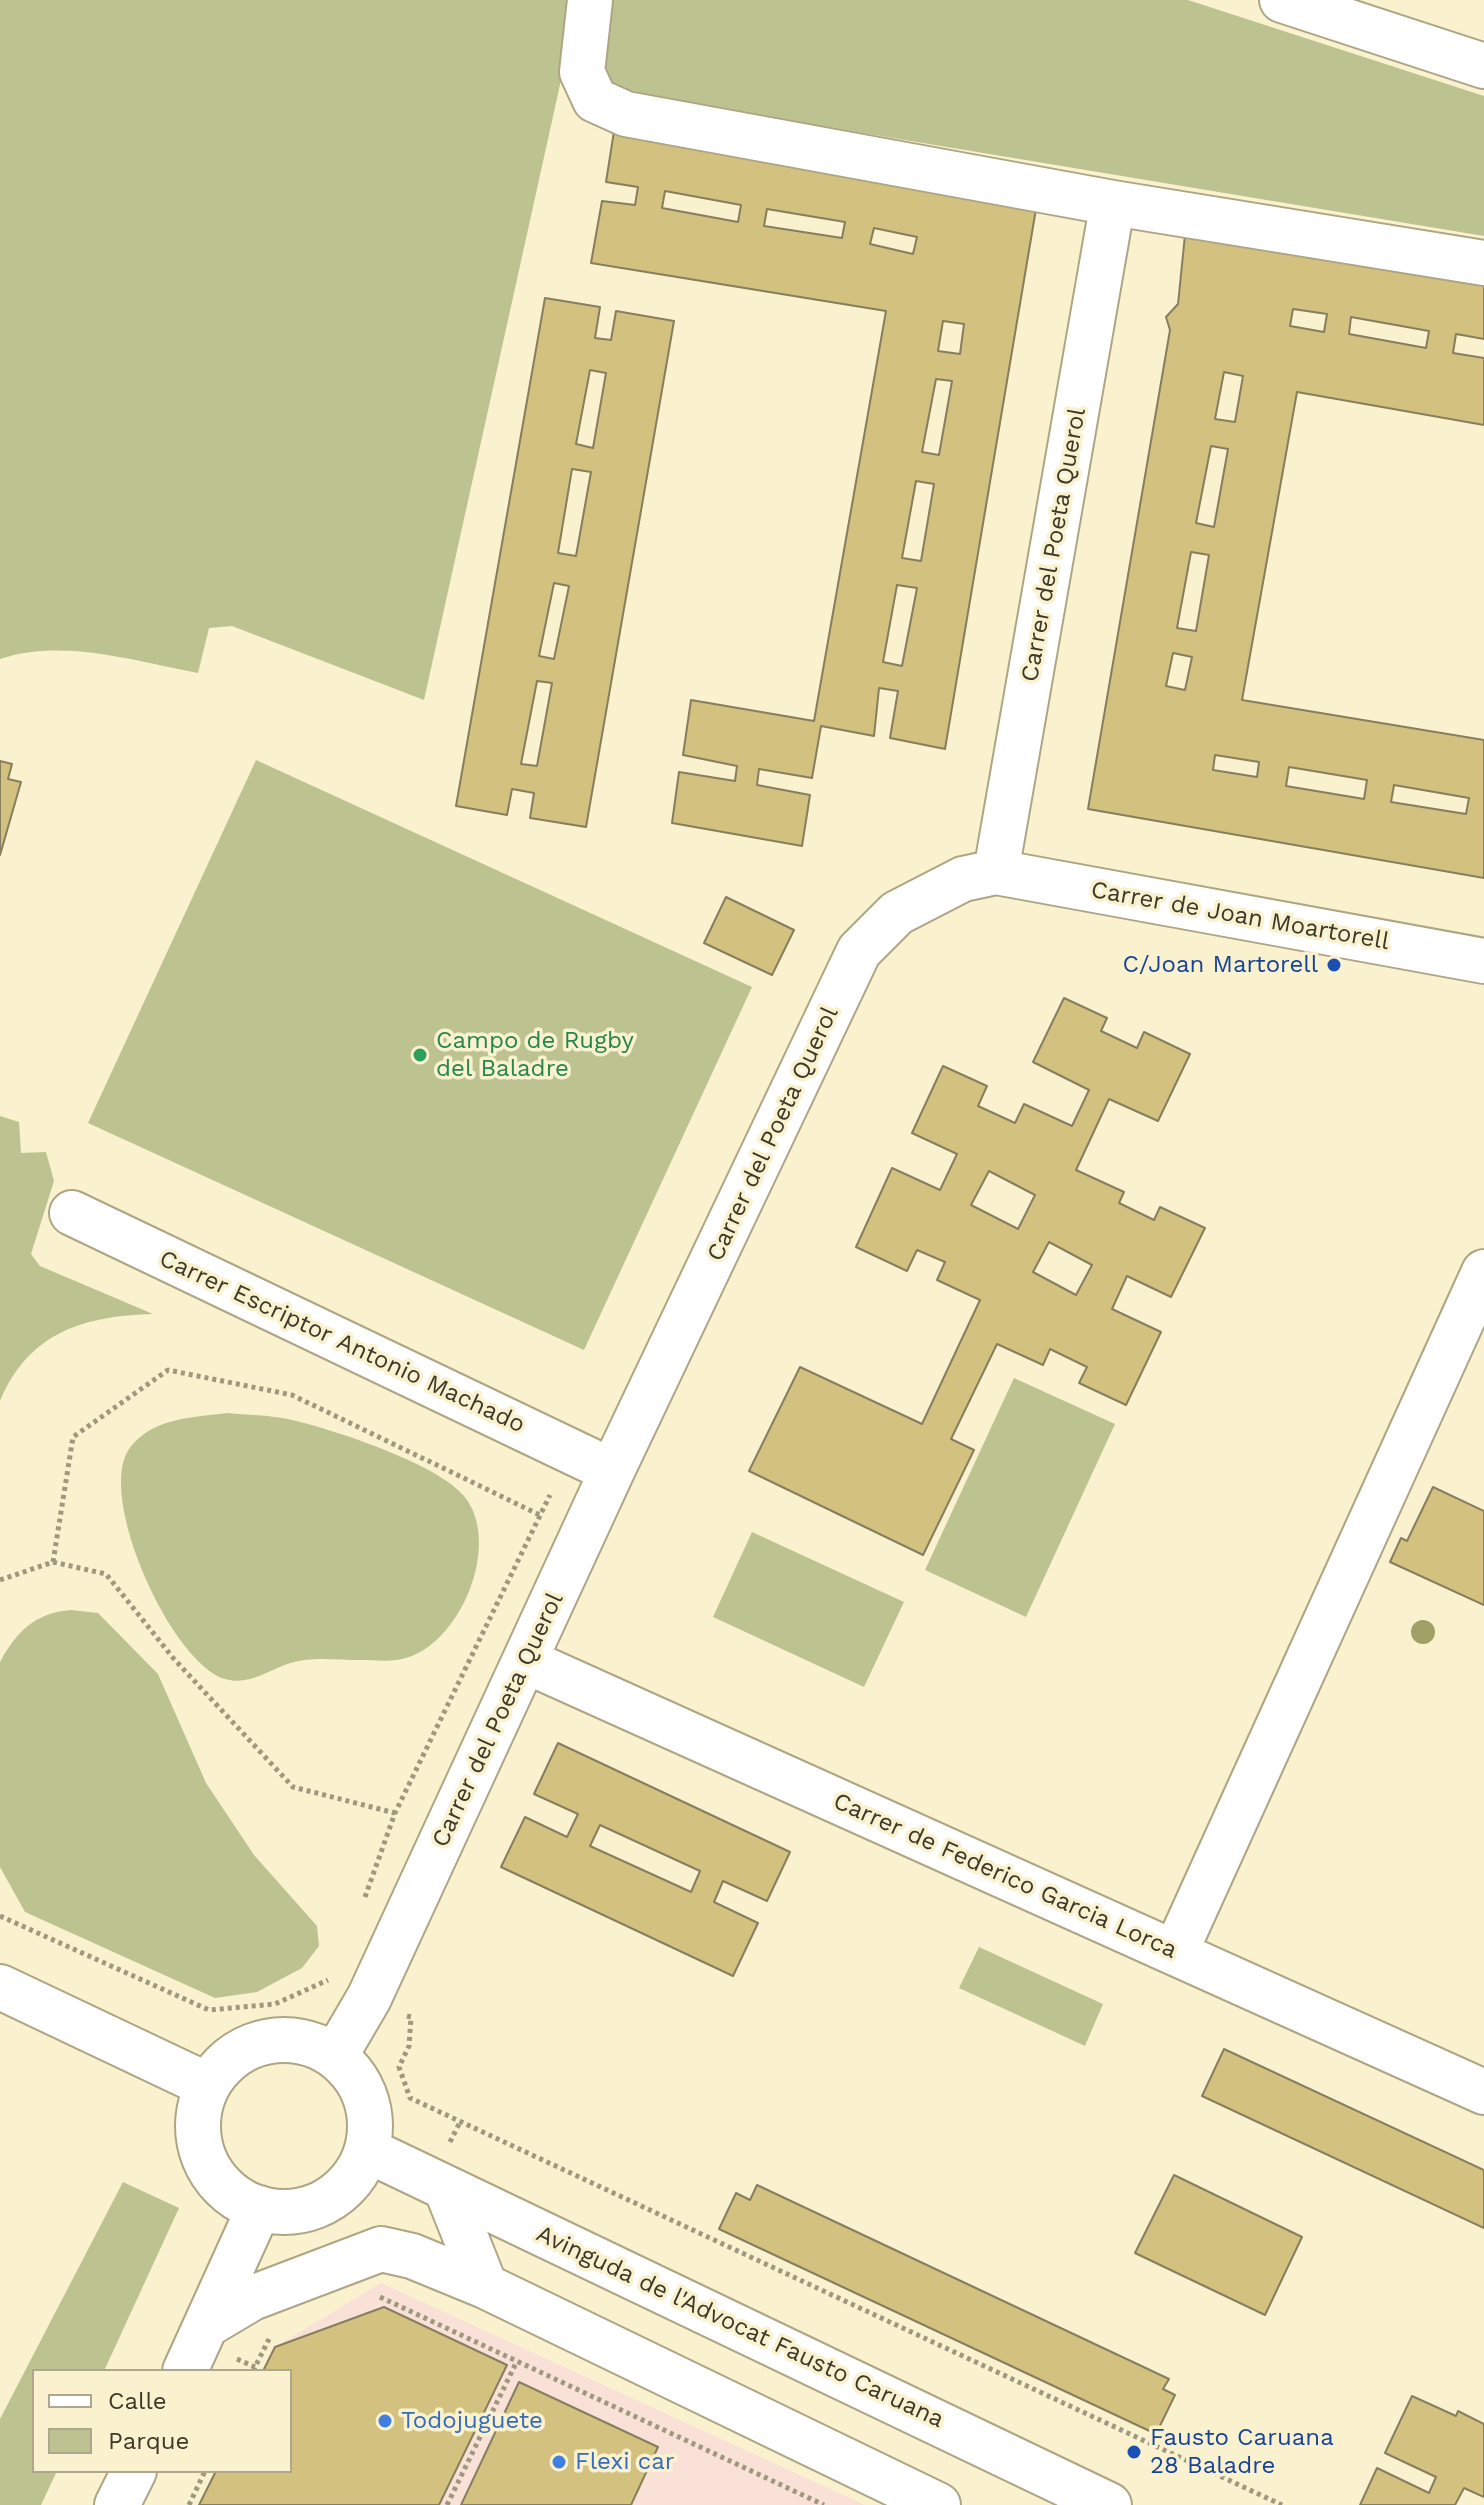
<!DOCTYPE html>
<html>
<head>
<meta charset="utf-8">
<style>
  body { margin:0 }
  #map { position:relative; width:1484px; height:2505px; overflow:hidden; background:#faf1ce; font-family:"Work Sans",sans-serif }
  canvas { display:block }
  .legend { position:absolute; left:32px; top:2369px; width:260px; height:104px; box-sizing:border-box; background:#faf1ce; border:2px solid #aea78d; margin:0; padding:10px 14px; list-style:none; font-size:24px; color:#3c392b }
  .legend li { display:flex; align-items:center; gap:16px; height:40px }
  .legend b { width:40px; border:2px solid #aea78d }
</style>
</head>
<body>
<div id="map">
<canvas width="1484" height="2505"></canvas>
<ul class="legend">
<li><b style="height:10px;background:#fff"></b>Calle</li>
<li><b style="height:22px;background:#bdc390"></b>Parque</li>
</ul>
</div>
<script>
const context = document.querySelector('canvas').getContext('2d');
context.lineJoin = 'round';
function fillPath(path, color) { context.fillStyle = color; context.fill(path, 'evenodd'); }
function stroke(path, color, width, dash) { context.strokeStyle = color; context.lineWidth = width; context.lineCap = dash ? 'butt' : 'round'; context.setLineDash(dash || []); context.stroke(path); }
function drawText(font, color, halo, rows, align = 'center') {
  context.font = font + ' "Work Sans",sans-serif'; context.lineWidth = 7; context.setLineDash([]); context.textBaseline = 'middle'; context.strokeStyle = halo; context.fillStyle = color; for (const [text, x, y, turn = 0] of rows) {
    context.save(); context.translate(x, y); context.rotate((+turn || 0) * Math.PI / 180); context.textAlign = isNaN(turn) ? turn : align; if (halo) context.strokeText(text, 0, 0); context.fillText(text, 0, 0); context.restore();
  }
}
fillPath(new Path2D(`
  M381,2283L865,2505H199L216,2471H290V2371H263L275,2347Z`), '#f9e1d7');
fillPath(new Path2D(`
  M0,0H575L567,53L424,700L232,626L209,628L198,673C134,661 63,638 0,659Z
  M607,0H1188L1484,96V236L621,93L600,74Z
  M256,760L752,987L584,1350L88,1123Z
  M0,1116L19,1122L21,1153L46,1152L54,1181L31,1254L40,1266L153,1314C84,1316 29,1332 0,1401Z
  M1014,1378L1115,1424L1026,1617L925,1570Z
  M228,1413C247,1415 268,1415 288,1419C329,1428 437,1463 464,1496C503,1543 460,1647 402,1659C389,1662 373,1660 360,1660C340,1660 318,1657 299,1661C274,1665 252,1687 225,1679C172,1664 96,1497 129,1449C151,1418 193,1417 228,1413Z
  M752,1532L904,1602L864,1687L713,1617Z
  M71,1610L98,1613L158,1674L206,1783L254,1855L317,1926L319,1946L302,1968L257,1992L215,1998L25,1912L0,1867V1662C17,1631 35,1613 71,1610Z
  M979,1947L1103,2004L1085,2046L959,1988Z
  M123,2182L179,2208L104,2371H34V2471H57L41,2505H0V2419Z`), '#bdc390');
const building = new Path2D(`
  M615,125L1037,203L945,749L890,738L898,691L879,688L874,736L821,726L812,778L759,769L757,785L810,795L802,846L672,823L679,772L735,781L737,766L683,755L691,700L814,721L886,311L591,263L602,201L635,205L638,187L606,182ZM665,191L741,205L738,222L662,208ZM767,209L845,222L842,238L764,226ZM874,228L917,237L913,254L870,244ZM943,321L964,324L960,354L938,351ZM936,379L952,381L939,455L922,452ZM916,481L934,484L921,561L902,558ZM897,585L917,588L902,666L883,662Z
  M1185,235L1484,284V339L1456,334L1453,353L1484,358V425L1297,392L1242,700L1484,740V878L1088,809L1170,330L1166,317L1178,304ZM1293,309L1327,314L1324,332L1290,326ZM1351,317L1429,331L1426,348L1349,334ZM1224,372L1243,376L1235,422L1215,419ZM1211,446L1228,449L1214,527L1196,523ZM1191,552L1209,555L1196,631L1177,628ZM1173,653L1192,657L1185,690L1166,686ZM1215,755L1259,762L1257,777L1213,770ZM1289,767L1367,780L1364,799L1286,786ZM1394,785L1469,798L1466,814L1391,802Z
  M545,298L600,307L595,338L611,340L616,311L674,321L586,827L530,818L534,793L512,789L507,815L456,806ZM590,370L606,373L593,448L576,444ZM572,469L591,472L576,556L558,553ZM554,583L569,586L554,659L539,656ZM537,681L552,683L537,766L521,764Z
  M0,761L12,764L8,779L21,782L0,855Z
  M726,897L794,930L772,975L704,943Z
  M1064,998L1107,1018L1101,1031L1137,1048L1144,1032L1190,1054L1158,1121L1109,1099L1076,1170L1124,1192L1119,1203L1154,1220L1160,1207L1205,1228L1171,1297L1127,1276L1112,1309L1161,1332L1126,1405L1079,1383L1087,1367L1050,1349L1043,1365L997,1344L951,1439L974,1450L923,1555L749,1471L800,1367L922,1424L980,1300L937,1280L945,1262L917,1250L907,1271L856,1247L892,1168L940,1190L957,1154L912,1133L943,1066L987,1086L978,1106L1015,1123L1024,1104L1072,1126L1089,1090L1033,1062ZM989,1171L1035,1195L1018,1229L971,1205ZM1049,1242L1092,1265L1076,1295L1033,1272Z
  M1433,1487L1484,1511V1605L1390,1562L1401,1538L1407,1541Z
  M558,1743L790,1852L767,1901L723,1881L714,1902L758,1923L733,1976L501,1867L525,1817L567,1837L578,1814L534,1794ZM600,1825L700,1871L691,1892L590,1846Z
  M1224,2049L1484,2170V2228L1202,2096Z
  M1174,2175L1302,2237L1265,2315L1135,2253Z
  M757,2185L1169,2379L1163,2389L1175,2395L1156,2434L719,2229L736,2193L750,2200Z
  M384,2307L507,2365L439,2505H199L216,2471H290V2371H263L275,2347Z
  M519,2382L658,2447L631,2505H461Z
  M1412,2396L1456,2416L1458,2411L1484,2424V2497L1464,2488L1455,2505H1360L1377,2468L1429,2493L1436,2477L1385,2453Z`);
fillPath(building, '#d2c17f');
stroke(building, '#867e5e', 2);
const minor = new Path2D(`
  M590,0L582,72L595,100L626,114L1113,203L1484,263
  M1282,0L1484,66
  M996,872L1109,224
  M72,1213L612,1471
  M526,1661L1484,2092
  M1175,1953L1484,1272
  M0,1987L207,2085
  M198 2126a86 86 0 1 1 172 0a86 86 0 1 1-172 0Z
  M335,2056L369,1998L612,1471L859,951L897,913L963,879L996,872L1484,961
  M367,2150L1109,2505
  M446,2188L485,2286L938,2505
  M210,2323L252,2298L381,2249L412,2256L485,2286
  M185,2371L259,2208
  M117,2505L134,2471`);
stroke(minor, '#aea584', 48);
stroke(new Path2D(`
  M53,1562L73,1437L168,1370L292,1395L540,1515
  M0,1580L53,1562L106,1574L174,1659L293,1787L395,1813
  M365,1897L395,1813L550,1495
  M0,1916L209,2010L275,2004L328,1980
  M407,2016L411,2017L409,2046L399,2067L410,2098L1282,2505
  M450,2142L460,2122
  M380,2297L824,2505
  M237,2359L255,2367
  M253,2371L269,2339
  M189,2505L205,2471
  M447,2505L517,2361`), '#9e987f', 5, [4, 4]);
stroke(minor, '#fff', 44);
context.fillStyle = '#a1a067';
for (const [x, y] of [
  [1423,1632]
]) { context.beginPath(); context.arc(x, y, 12, 0, 2 * Math.PI); context.fill(); }
for (const [x, y, r, color] of [
  [1334,965,8,"#1a4fb4"],
  [420,1055,8,"#2e9e5b"],
  [385,2421,8,"#3f7fe0"],
  [1134,2452,8,"#1a4fb4"],
  [559,2462,8,"#3f7fe0"]
]) { const dot = new Path2D(); dot.arc(x, y, r, 0, 2 * Math.PI); context.fillStyle = color; context.fill(dot); stroke(dot, '#faf1ce', 3); }
drawText('24px', '#3c392b', '#faf1ce', [
  ["Carrer del Poeta Querol",1054,545,-80],
  ["Carrer de Joan Moartorell",1240,916,10],
  ["Carrer del Poeta Querol",773,1134,-65],
  ["Carrer Escriptor Antonio Machado",342,1342,25],
  ["Carrer del Poeta Querol",498,1720,-65],
  ["Carrer de Federico Garcia Lorca",1005,1876,24],
  ["Avinguda de l'Advocat Fausto Caruana",740,2327,25]
]);
drawText('24px', '#164399', '#faf1ce', [
  ["C/Joan Martorell",1318,965],
  ["Fausto Caruana",1150,2438,"left"],
  ["28 Baladre",1150,2466,"left"]
], 'right');
drawText('24px', '#27864d', '#faf1ce', [
  ["Campo de Rugby",436,1041],
  ["del Baladre",436,1069]
], 'left');
drawText('24px', '#366cbe', '#faf1ce', [
  ["Todojuguete",401,2421],
  ["Flexi car",575,2462]
], 'left');
</script>
</body>
</html>
